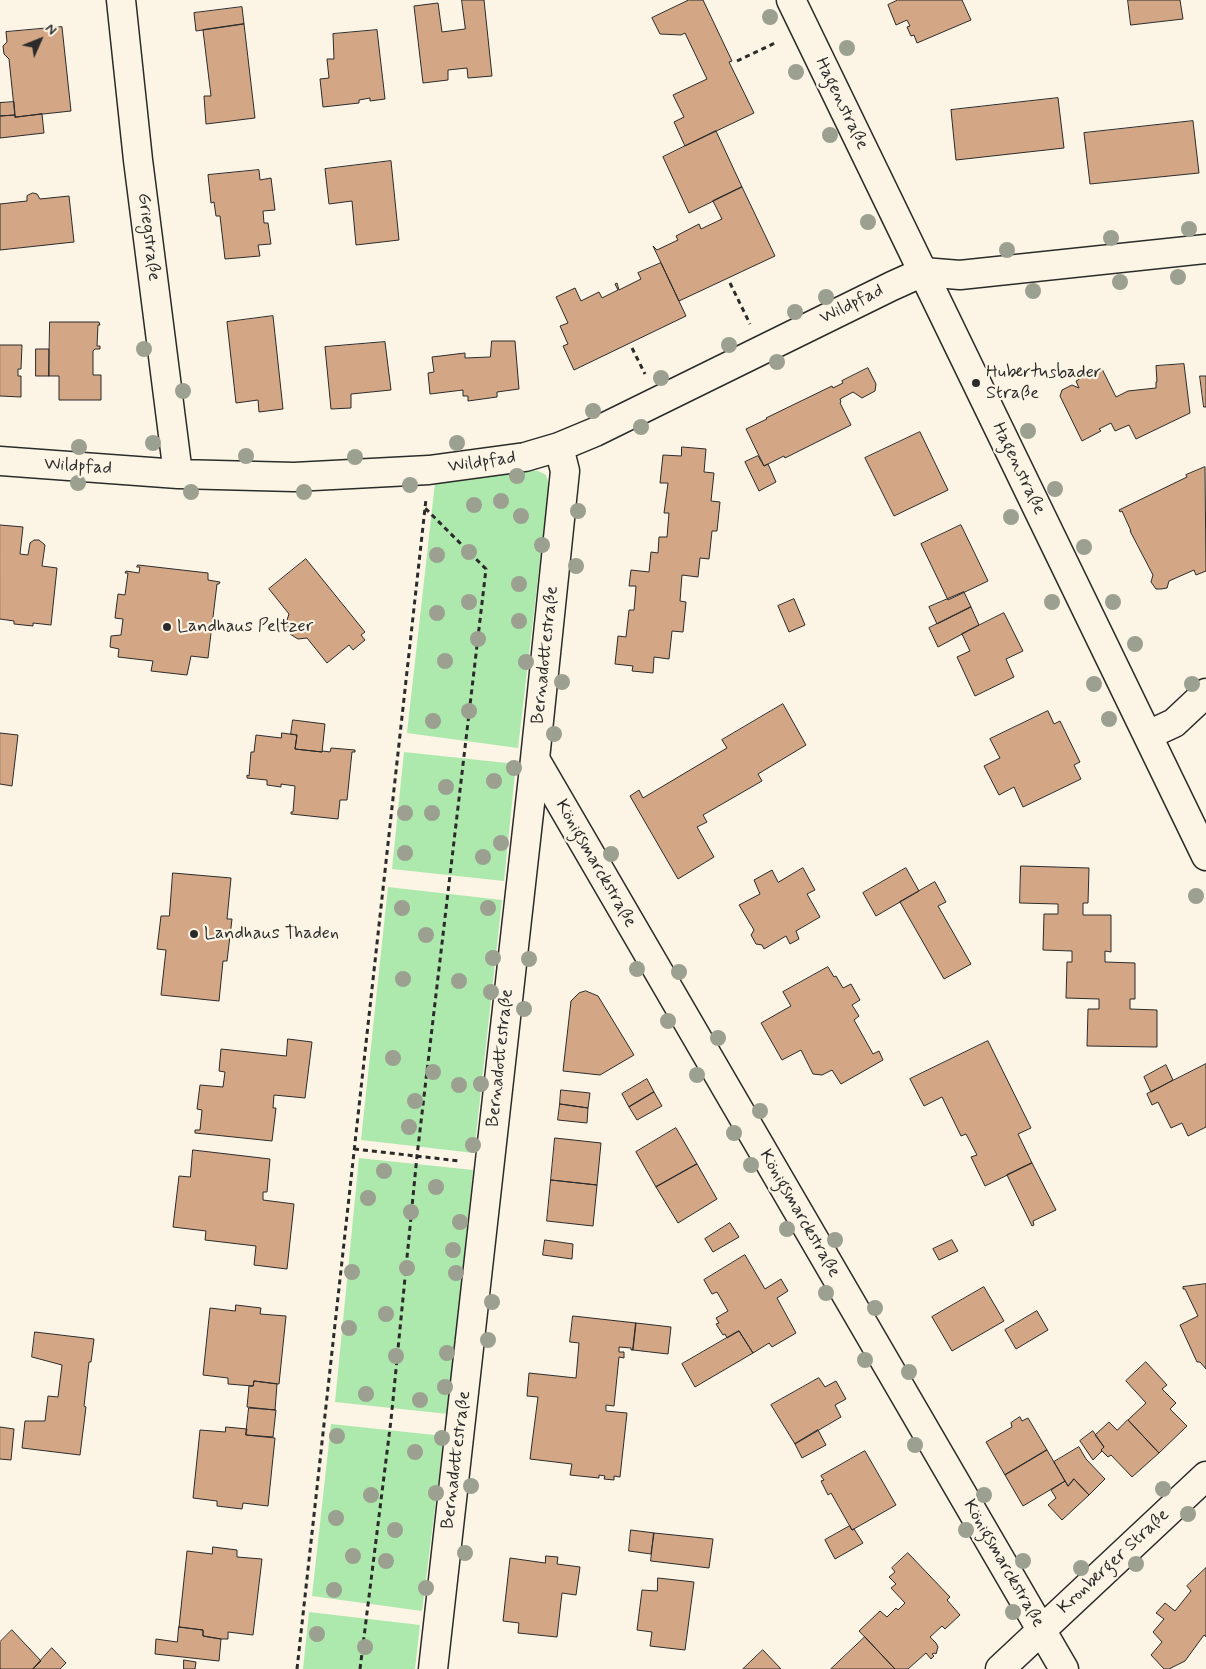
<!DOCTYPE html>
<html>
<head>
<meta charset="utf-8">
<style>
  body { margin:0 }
  #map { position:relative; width:1206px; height:1669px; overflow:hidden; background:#fcf5e5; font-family:Mynerve,sans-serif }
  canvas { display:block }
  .north { position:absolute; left:15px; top:15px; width:50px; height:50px; -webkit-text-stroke:4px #fcf5e5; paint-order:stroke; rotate:46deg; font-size:14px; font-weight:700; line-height:20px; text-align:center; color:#2b2b2b }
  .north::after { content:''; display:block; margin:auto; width:18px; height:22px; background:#2b2b2b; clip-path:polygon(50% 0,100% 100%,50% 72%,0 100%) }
</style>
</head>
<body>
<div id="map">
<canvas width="1206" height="1669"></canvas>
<div class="north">N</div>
</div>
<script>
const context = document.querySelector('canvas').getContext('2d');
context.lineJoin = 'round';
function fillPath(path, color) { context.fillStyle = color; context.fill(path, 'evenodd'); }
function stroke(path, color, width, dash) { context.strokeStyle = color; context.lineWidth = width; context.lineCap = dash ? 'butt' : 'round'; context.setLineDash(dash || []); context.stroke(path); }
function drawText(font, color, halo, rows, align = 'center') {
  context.font = font + ' Mynerve,sans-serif'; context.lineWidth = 4.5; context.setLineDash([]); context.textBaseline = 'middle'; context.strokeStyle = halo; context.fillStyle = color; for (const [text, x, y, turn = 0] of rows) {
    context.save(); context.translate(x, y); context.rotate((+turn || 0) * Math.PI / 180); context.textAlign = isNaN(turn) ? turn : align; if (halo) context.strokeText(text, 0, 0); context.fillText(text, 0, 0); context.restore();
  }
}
fillPath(new Path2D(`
  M528,470L538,471L546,475L549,485L518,748L407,733L435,483Z
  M404,752L516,764L504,881L392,869Z
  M388,887L502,900L474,1153L361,1140Z
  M359,1158L473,1170L448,1414L335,1402Z
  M331,1424L444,1436L422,1611L312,1596Z
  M309,1612L420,1625L415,1669H303Z`), '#ade8ad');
const building = new Path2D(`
  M462,0H484L492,76L468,78L467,68L448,70V80L423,83L414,6L438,3L442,32L465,29Z
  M689,0H703L732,61L729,62L754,113L685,146L674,122L684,117L673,95L707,79L685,33L681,35L660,34L652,18Z
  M898,0H962L971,20L917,43L914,35L911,36L907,27L910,26L907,20L896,25L888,5Z
  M1128,0H1180L1183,19L1131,25Z
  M242,7L244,24L196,31L194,13Z
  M244,24L255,118L206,124L204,96H211L203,30Z
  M62,27L71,111L15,117L9,59L4,54L3,46L7,42L6,32Z
  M377,30L385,99L370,101V98L359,100V103L323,107L320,79L329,78L327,59H334L333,34Z
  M1058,98L1064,148L956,160L951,110Z
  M14,102L15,115L0,116V103Z
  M42,114L44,133L0,138V116L15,115V117Z
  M1193,121L1199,173L1090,184L1084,133Z
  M716,131L742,187L689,213L663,157Z
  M391,161L399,240L356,245L352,201L329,204L325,169Z
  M259,170L260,180L271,178L275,210L263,211L264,223H268L271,244L258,245L260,256L225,259L220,216H216L214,202L211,203L208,175Z
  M742,187L775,256L679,301L653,246L657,250L678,240L676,236L699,224L701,229L722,219L713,201Z
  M33,193L37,194L40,199L69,196L74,242L0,250V204L27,201V196Z
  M661,263L686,316L574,370L563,346L568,344L560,326L568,323L556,297L575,288L581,301L599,292L602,298L618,290L615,284L617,283L619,290L641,279L638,273Z
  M273,316L283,409L259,412L258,400L236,403L227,322Z
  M50,322H99L100,325H98L97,346H100V349H95L93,351V375H101V400H59V376H49Z
  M492,341H515L519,389L497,392V397L468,401V396H463V390L430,394L428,373L434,372L432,357L465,353V358L490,357Z
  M385,342L391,390L351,394V408L331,409L325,347Z
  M0,345H22L21,369H18V376H21V397L0,396Z
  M36,349H49V376H36Z
  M1184,364L1190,413L1136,439L1129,425L1115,431L1111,423L1099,429L1101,431L1082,441L1060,396L1062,390L1072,385L1079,388L1076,381L1101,367L1116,397L1128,391L1156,388V382H1157L1156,366Z
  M868,368L876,384L875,391L862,398L853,392L840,399L841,402L840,403L851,425L785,458L784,456L764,466L746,429L767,419L766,418L832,386L833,388L843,383L842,381Z
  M1200,376H1206V407H1204Z
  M920,432L948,490L894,516L865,458Z
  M682,447L706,449L704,472L714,473L711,501L720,502L717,531H712L709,559L700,558L698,577L682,575L680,601L686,602L683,632L672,631L669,659L654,657L653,673L632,671L633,666L615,664L618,636L626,637L629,610H634L636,586H629L631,570L649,572L651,552L658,553L659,537H667L669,513H664L668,483H660L663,455L681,456Z
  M758,456L764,466L768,464L776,482L759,491L745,462Z
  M1205,467L1206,571L1196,575L1194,570L1169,581L1167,588L1161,589H1156L1151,582L1153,575L1130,531H1131L1122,511L1120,512L1119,510L1187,477L1186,475Z
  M0,525L23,527L20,554L28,555L30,543L34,540H39L45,545L42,566L57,568L51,625L33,623V626L14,624V621L0,619Z
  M961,525L988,581L948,600L921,544Z
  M306,559L365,632L361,635L365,640L353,650L349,645L327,663L307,638L298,639L290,634L286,629V623L289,614L269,589Z
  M138,565L208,573V580L220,582L219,584H217L208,658L191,656L187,675L151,671L153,661L118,657L119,649L110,647L111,636L121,635L123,619L115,618L118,594L125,595L128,573H125L126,571L139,573L140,567H137Z
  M964,592L971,607L937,624L929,607Z
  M794,599L805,625L789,632L778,606Z
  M971,607L979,625L938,647L929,628Z
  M1004,613L1023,651L1006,659L1014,677L975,696L957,657L970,651L962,634Z
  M783,704L806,745L758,774L762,781L703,815L707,822L697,827L714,857L678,879L630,796L639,790L643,798L727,748L722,740Z
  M1048,711L1054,724L1060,721L1080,762L1074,765L1081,779L1023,807L1014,787L999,795L984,766L1000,758L990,739Z
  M293,720L325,724L322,752L295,749L297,735L291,734Z
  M0,733L18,735L12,786L0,784Z
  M282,733L297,735L295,749L322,752L323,751L330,752L331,748L355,750V752H352L347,800H340L338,819L291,814V812H293L295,786L281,784V787L267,785V780L247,778V775L249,776L251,752H254L256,735L281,738Z
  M1021,866L1089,868L1088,903H1083V915H1111V952L1105,951V962L1135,963V999H1130V1009L1157,1010V1047L1087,1046L1088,1009H1099V999L1066,998L1067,962H1072V951L1043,950L1044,914H1058V904L1020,903Z
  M803,868L815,890L807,894L820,917L796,931L799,939L790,944L786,936L764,949L762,945L756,944L751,935L754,930L739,905L760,894L754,880L772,870L778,882Z
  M906,868L919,891L876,916L863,893Z
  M173,873L231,878L227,919H232L227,961H223L219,1001L161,995L166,950L157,949L161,916H169Z
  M935,882L946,902L938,906L971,964L944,979L900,902Z
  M828,967L834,977L836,976L843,988L851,984L860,1000L852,1005L859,1016L854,1020L873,1054L879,1051L883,1060L841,1084L832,1070L822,1075L813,1074L801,1050L782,1060L761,1023L791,1006L783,992Z
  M586,991L598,996L634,1055L600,1075L563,1071L571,1001L579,993Z
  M288,1039L312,1042L305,1098L274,1095L273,1108H276L272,1141L195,1133V1130H200L202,1110L197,1109L200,1085L223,1087L225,1072L219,1071L221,1049L286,1056Z
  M988,1041L1031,1128L1018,1134L1032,1163L985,1186L971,1157L977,1155L966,1134L961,1136L942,1097L924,1106L910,1079Z
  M1206,1064V1127L1188,1136L1182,1123L1171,1128L1158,1102L1152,1105L1147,1094Z
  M1166,1065L1173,1080L1151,1092L1144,1077Z
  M647,1079L654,1092L629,1107L622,1094Z
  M561,1090L590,1093L588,1108L560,1104Z
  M654,1092L662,1106L637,1120L629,1107Z
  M560,1104L588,1108L587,1123L558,1120Z
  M676,1128L697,1164L656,1187L636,1152Z
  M555,1138L601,1143L597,1185L551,1180Z
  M193,1150L270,1159L267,1192H263V1200L294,1204L287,1269L254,1265L256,1246L205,1240L206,1231L173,1227L179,1176L190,1177Z
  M1032,1163L1056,1210L1033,1221L1034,1225L1032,1226L1007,1175Z
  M697,1164L717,1199L678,1223L656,1187Z
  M551,1180L597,1185L593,1226L547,1221Z
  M730,1223L739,1237L713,1252L705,1239Z
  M545,1240L573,1244L572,1259L543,1255Z
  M952,1240L958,1251L939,1260L933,1249Z
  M745,1255L765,1289L781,1279L788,1291L777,1298L796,1333L772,1347L769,1343L753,1353L739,1331L727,1338L725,1334L723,1335L716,1324L719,1323L716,1318L728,1311L717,1292L712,1294L704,1280Z
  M1206,1284V1369L1200,1362H1197L1180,1325L1198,1316L1185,1289H1183V1287Z
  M984,1287L1004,1321L952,1351L932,1317Z
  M236,1305L261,1308L260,1314L286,1316L279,1384L254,1381L253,1386L228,1384V1378L203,1375L210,1308L235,1311Z
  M1037,1311L1048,1330L1016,1349L1005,1330Z
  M573,1316L636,1323L633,1350H631V1348L619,1347V1352H624V1358L619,1357L614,1406L606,1405V1411L627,1413L620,1477L614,1476V1480L604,1479L605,1476L599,1475V1478L570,1475L572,1464L530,1459L538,1397L527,1396L529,1373L576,1378L579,1343L570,1342Z
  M636,1323L671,1327L668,1354L633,1350Z
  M739,1331L753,1353L695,1387L682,1364Z
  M35,1332L94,1339L91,1362H89L84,1406L86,1407L80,1455L22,1448L25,1421H45L48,1396L58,1397L62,1365L32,1357Z
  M1146,1362L1167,1385L1162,1389L1176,1403L1170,1409L1187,1426L1159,1453L1128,1420L1146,1403L1126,1381Z
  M819,1378L825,1387L836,1381L846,1399L835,1405L841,1417L795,1444L771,1405Z
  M254,1381L277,1384L275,1410L247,1407L249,1386H253Z
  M249,1408L276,1410L273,1437L246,1435Z
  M1020,1417L1022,1421L1028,1418L1047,1450L1005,1475L986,1442L1012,1427L1011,1423Z
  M1128,1420L1159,1453L1132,1477L1111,1455L1108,1457L1101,1450L1104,1447L1095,1435L1109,1422L1117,1430Z
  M0,1427L14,1429L11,1460L0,1459Z
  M226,1427L247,1429L246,1435L275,1438L268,1506L243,1503L242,1509L217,1506V1501L193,1498L200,1430L225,1432Z
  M818,1430L826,1445L802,1458L795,1444Z
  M1093,1431L1104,1447L1101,1450L1102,1451L1093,1460L1080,1441Z
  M1079,1447L1086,1459L1105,1479L1089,1495L1074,1479L1068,1486L1054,1462Z
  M1047,1450L1065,1481L1023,1506L1005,1475Z
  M865,1451L896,1505L852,1530L831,1493L828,1495L821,1481L824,1480L821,1476Z
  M1074,1479L1089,1495L1062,1520L1048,1505L1056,1498L1051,1490L1065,1481L1068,1486Z
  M850,1526L852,1530L854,1529L863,1543L835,1559L825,1540Z
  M631,1530L654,1533L651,1554L629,1551Z
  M654,1533L713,1539L709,1568L651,1561Z
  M213,1547L237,1550V1557L262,1559L253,1635L228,1632V1639H221L203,1636V1630L179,1627L187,1551L212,1554Z
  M908,1553L950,1597L947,1600L960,1615L945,1629L942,1626L930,1637L936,1643L938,1647L936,1654L934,1653L932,1654L934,1656L931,1659L926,1653L908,1669H895L859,1631L880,1611L887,1617L896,1608L898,1610L905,1603L891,1588L896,1584L889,1577L895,1572L892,1568Z
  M546,1556L558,1557L557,1564L580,1567L576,1595L562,1593L557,1637L518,1633L519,1623L503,1621L510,1558L545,1563Z
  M1206,1568V1637L1204,1635L1185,1661L1169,1669H1164L1151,1655L1162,1642L1153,1632L1164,1619L1156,1613L1165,1603L1175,1611L1191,1591L1187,1586Z
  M658,1578L694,1582L685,1650L650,1646L652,1632L637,1630L642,1590L657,1591Z
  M179,1627L203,1630V1636L221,1639L219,1661L155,1654L156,1639L177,1642Z
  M12,1630L41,1661L33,1669H0V1642Z
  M865,1637L895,1669H831Z
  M52,1648L66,1663L60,1669H33Z
  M763,1650L781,1669H743Z
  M184,1660L196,1662L195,1669H184Z`);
fillPath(building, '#d3a785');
stroke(building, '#2b2b2b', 1);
const minor = new Path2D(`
  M121,0L138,160L178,474
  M0,461L178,474L294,477L429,470L525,457L559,447L595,432L892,286L923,272L960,275L1206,249
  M1148,735L1174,723L1206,693
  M535,759L1064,1669
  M433,1669L535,759L565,471L559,447
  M1000,1669L1206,1476`);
const major = new Path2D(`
  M791,0L1206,856`);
stroke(minor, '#2b2b2b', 31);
stroke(major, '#2b2b2b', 31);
stroke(new Path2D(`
  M737,61L775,43
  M730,283L750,324
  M632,348L645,374
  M354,1149L460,1161
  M297,1669L426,499
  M360,1669L391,1420L417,1156L486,569L425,508`), '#2b2b2b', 3, [5, 4]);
stroke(minor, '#fcf5e5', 28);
stroke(major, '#fcf5e5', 28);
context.fillStyle = '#9ba091';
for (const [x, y] of [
  [770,17],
  [847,48],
  [796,72],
  [830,135],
  [868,222],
  [1189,229],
  [1111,238],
  [1007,250],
  [1178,277],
  [1120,282],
  [1033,291],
  [826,297],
  [795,312],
  [729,345],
  [144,349],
  [777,362],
  [661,378],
  [183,391],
  [593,411],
  [641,427],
  [1028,431],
  [153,443],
  [457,443],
  [79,447],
  [246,456],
  [355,457],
  [517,476],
  [78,483],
  [410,485],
  [1055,489],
  [191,492],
  [304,492],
  [501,501],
  [474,505],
  [578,511],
  [521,516],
  [1011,517],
  [542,545],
  [1084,547],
  [469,552],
  [437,555],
  [576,566],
  [519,584],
  [469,602],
  [1052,602],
  [1113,602],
  [437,613],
  [519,621],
  [478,639],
  [1135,644],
  [445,661],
  [526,662],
  [562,682],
  [1094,684],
  [1192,684],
  [469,711],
  [1109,719],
  [433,721],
  [554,734],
  [514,768],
  [494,781],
  [446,787],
  [405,813],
  [432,813],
  [501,843],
  [405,853],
  [611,854],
  [483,857],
  [1196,896],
  [402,908],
  [488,908],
  [426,935],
  [493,958],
  [529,959],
  [637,969],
  [679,972],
  [403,979],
  [459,981],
  [491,992],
  [524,1009],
  [668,1021],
  [718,1038],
  [393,1058],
  [433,1072],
  [697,1075],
  [481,1084],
  [459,1085],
  [415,1101],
  [760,1111],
  [409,1127],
  [734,1133],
  [473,1145],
  [751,1165],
  [384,1171],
  [436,1187],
  [368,1198],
  [411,1212],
  [460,1222],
  [787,1229],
  [835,1240],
  [453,1250],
  [407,1268],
  [352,1272],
  [456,1273],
  [826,1293],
  [492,1302],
  [875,1308],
  [386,1314],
  [349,1328],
  [488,1340],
  [447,1353],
  [396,1356],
  [865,1360],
  [909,1372],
  [445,1387],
  [366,1394],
  [420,1400],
  [337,1436],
  [442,1438],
  [915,1445],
  [415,1452],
  [471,1486],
  [1163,1489],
  [436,1493],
  [371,1495],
  [984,1495],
  [1188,1514],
  [336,1518],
  [395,1530],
  [966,1530],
  [465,1553],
  [353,1556],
  [386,1561],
  [1023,1561],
  [1136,1564],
  [1081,1568],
  [426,1588],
  [334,1590],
  [1013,1612],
  [317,1634],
  [365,1647]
]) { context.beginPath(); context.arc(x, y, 8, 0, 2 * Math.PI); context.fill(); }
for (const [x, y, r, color] of [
  [976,383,5,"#2b2b2b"],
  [167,627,5,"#2b2b2b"],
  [194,934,5,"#2b2b2b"]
]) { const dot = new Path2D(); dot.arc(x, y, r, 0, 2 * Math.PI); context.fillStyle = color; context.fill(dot); stroke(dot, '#fcf5e5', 2); }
drawText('18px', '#2b2b2b', '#fcf5e5', [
  ["Hagenstraße",841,104,64],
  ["Griegstraße",148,237,83],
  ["Wildpfad",852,305,-26],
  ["Wildpfad",482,463,-8],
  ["Wildpfad",78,467,4],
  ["Hagenstraße",1018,469,64],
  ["Bernadottestraße",546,655,-84],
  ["Königsmarckstraße",595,864,60],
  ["Bernadottestraße",501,1058,-84],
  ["Königsmarckstraße",799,1214,60],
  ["Bernadottestraße",457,1460,-83],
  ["Kronberger Straße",1114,1562,-43],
  ["Königsmarckstraße",1003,1564,60]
]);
drawText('18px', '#2b2b2b', '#fcf5e5', [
  ["Hubertusbader",986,373],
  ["Straße",986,394],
  ["Landhaus Peltzer",177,627],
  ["Landhaus Thaden",204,934]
], 'left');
</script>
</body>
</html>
